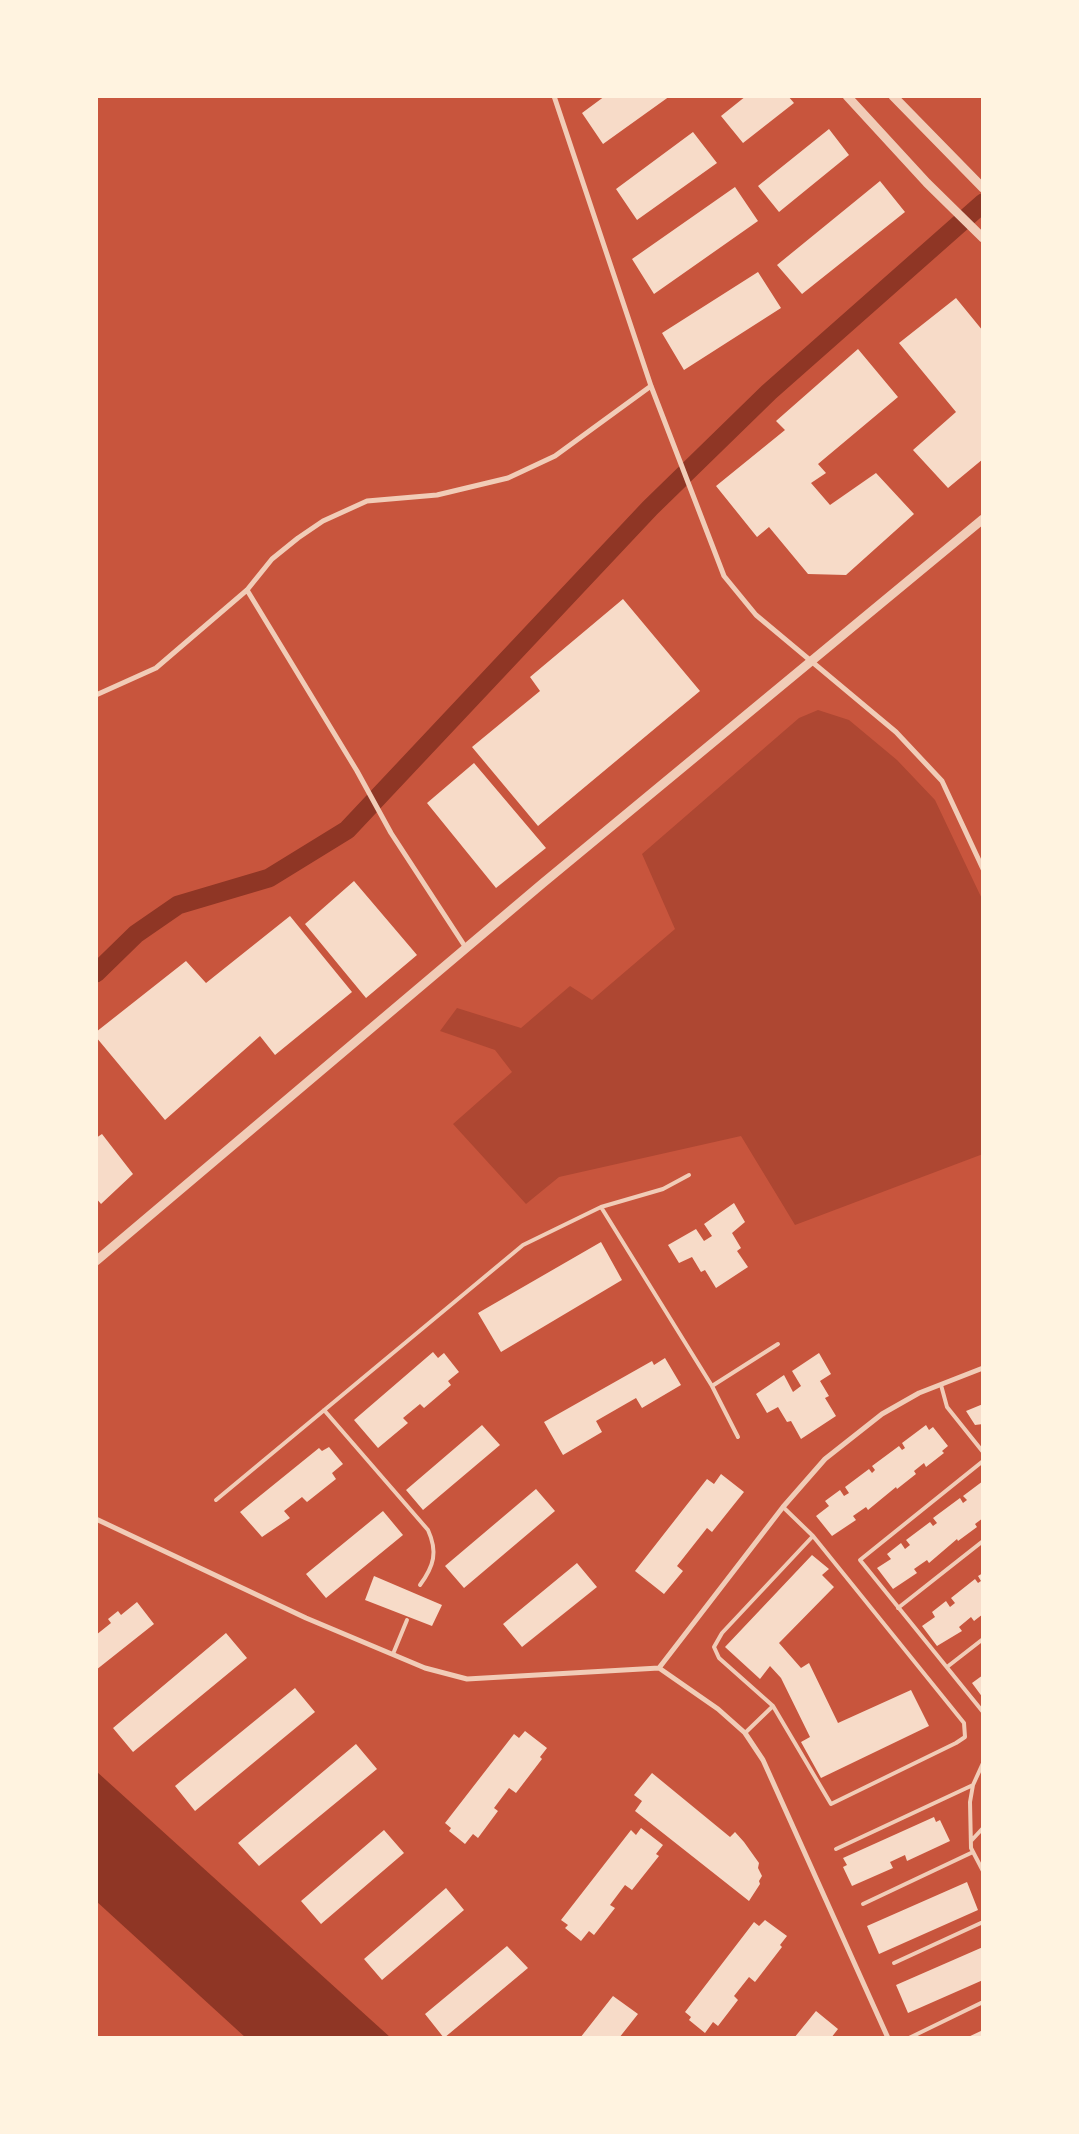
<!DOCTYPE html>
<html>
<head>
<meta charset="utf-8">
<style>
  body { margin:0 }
  #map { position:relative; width:1079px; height:2134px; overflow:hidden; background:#c8553d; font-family:"Nunito Sans",sans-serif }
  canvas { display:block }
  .frame { position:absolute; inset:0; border:98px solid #fff3e0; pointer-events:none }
</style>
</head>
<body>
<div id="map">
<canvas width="1079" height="2134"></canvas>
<div class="frame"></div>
</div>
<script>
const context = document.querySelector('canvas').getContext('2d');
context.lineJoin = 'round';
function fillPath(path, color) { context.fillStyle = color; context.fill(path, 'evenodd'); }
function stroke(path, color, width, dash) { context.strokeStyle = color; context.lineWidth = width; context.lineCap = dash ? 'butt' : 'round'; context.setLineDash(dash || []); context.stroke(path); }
fillPath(new Path2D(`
  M818,710L849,720L897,760L935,800L983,901V1154L795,1225L741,1136L559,1177L526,1204L453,1124L512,1072L495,1050L440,1031L457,1008L521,1028L570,986L592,1000L675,929L642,854L799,718Z`), '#ae4732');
fillPath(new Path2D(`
  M96,1771L391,2038H246L96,1901Z`), '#8f3625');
stroke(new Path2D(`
  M96,973L136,934L178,905L269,878L347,830L650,508L769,392L983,203`), '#8f3625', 19);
fillPath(new Path2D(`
  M605,96H670L603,144L582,113Z
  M746,96H788L794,103L743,143L721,116Z
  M829,129L849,155L779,212L758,186Z
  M693,132L717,163L637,220L616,189Z
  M880,181L905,212L802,294L777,265Z
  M735,187L758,221L654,294L632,259Z
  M758,272L781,308L684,370L662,333Z
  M956,298L983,331V459L948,488L913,450L956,412L899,343Z
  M858,349L898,397L818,464L826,473L811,483L830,505L876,473L914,514L846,575L808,574L769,527L757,537L716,486L785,430L776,421Z
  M623,599L700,691L538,826L472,747L540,691L530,677Z
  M474,763L546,848L496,888L427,803Z
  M354,881L417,955L366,998L305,924Z
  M290,916L352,992L275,1055L260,1036L165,1120L96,1037V1032L186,961L206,983Z
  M102,1134L133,1174L101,1204L96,1198V1138Z
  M734,1203L745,1222L732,1233L741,1248L737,1251L748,1267L716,1288L705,1270L701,1272L692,1257L679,1263L668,1245L696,1229L704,1241L712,1236L704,1224Z
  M601,1242L622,1280L501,1352L478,1313Z
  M433,1352L438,1358L444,1353L459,1372L448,1381L451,1385L424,1408L420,1404L403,1418L408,1423L378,1448L354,1420Z
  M819,1353L831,1374L820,1381L829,1396L825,1398L836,1416L801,1439L791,1421L787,1422L778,1407L767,1413L756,1394L784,1375L793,1392L801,1386L792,1371Z
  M665,1358L681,1385L642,1408L636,1398L596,1421L602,1432L563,1455L544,1422L652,1361L654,1365Z
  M983,1404V1424L975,1425L966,1411Z
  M482,1425L500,1445L423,1510L406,1490Z
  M926,1425L929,1430L933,1427L948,1446L942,1451L944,1453L926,1467L924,1463L914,1471L916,1474L897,1489L896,1487L868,1510L866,1507L853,1516L856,1520L832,1536L816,1516L829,1506L825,1501L840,1490L844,1496L849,1493L845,1487L869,1469L872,1473L875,1470L872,1466L899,1446L902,1450L905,1448L902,1443Z
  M329,1447L343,1464L332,1473L336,1479L307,1502L302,1497L284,1511L290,1518L262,1537L240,1512L319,1448L322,1451Z
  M721,1474L744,1492L712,1532L707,1528L677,1566L683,1571L664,1594L635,1571L707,1479L714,1484Z
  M983,1481V1518L975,1524L977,1527L958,1541L957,1539L929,1563L927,1560L914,1569L917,1573L893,1589L877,1568L891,1559L887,1554L901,1543L905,1549L910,1545L906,1540L930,1522L933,1526L937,1523L933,1518L960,1498L963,1503L967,1500L963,1496Z
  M536,1489L555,1511L464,1588L445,1566Z
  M383,1511L403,1535L326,1598L306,1574Z
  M812,1555L829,1569L822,1575L834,1587L779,1643L801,1668L809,1663L838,1723L911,1690L929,1726L821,1778L801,1742L810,1737L781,1678L770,1666L760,1679L725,1647Z
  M577,1563L597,1587L522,1647L503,1624Z
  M983,1573V1614L974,1621L971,1617L959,1627L962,1631L937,1646L922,1626L935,1617L932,1612L946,1601L950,1607L955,1603L951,1598L975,1579L978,1583L981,1581L978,1576Z
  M374,1576L442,1605L432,1626L365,1600Z
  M137,1602L154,1624L96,1670V1635L111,1623L108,1619L118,1611L121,1615Z
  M226,1633L247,1658L133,1752L113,1728Z
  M983,1675V1698L972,1683Z
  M295,1688L315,1712L195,1811L175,1786Z
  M525,1731L547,1748L540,1757L542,1759L516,1793L509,1788L494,1808L498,1811L478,1838L473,1834L465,1844L449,1831L451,1828L445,1823L514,1734L519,1738Z
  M356,1744L377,1769L259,1866L238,1843Z
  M652,1773L730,1837L735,1832L744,1842L759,1863L758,1868L762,1876L759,1881L760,1884L749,1901L635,1811L642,1801L634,1795Z
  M934,1817L936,1822L940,1820L950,1841L907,1861L905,1855L890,1862L893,1868L852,1886L843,1867L847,1865L843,1858Z
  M641,1828L663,1845L656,1854L659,1856L632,1890L625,1885L610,1905L615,1908L594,1935L589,1931L581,1941L565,1928L568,1925L561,1920L631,1830L636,1835Z
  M384,1830L404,1853L321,1924L301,1901Z
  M967,1882L978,1910L879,1954L867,1926Z
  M446,1888L464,1910L382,1980L364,1959Z
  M765,1920L787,1936L780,1945L782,1947L755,1982L749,1977L734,1996L738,2000L718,2026L713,2022L705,2033L689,2020L691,2017L685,2012L754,1922L759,1926Z
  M507,1946L528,1968L444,2038L425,2014Z
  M983,1947V1980L908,2013L896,1985Z
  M613,1996L638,2014L619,2038H580Z
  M816,2011L838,2029L831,2038H794Z
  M983,2030V2038H966Z`), '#f7dbc8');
stroke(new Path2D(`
  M601,1207L663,1189L689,1175
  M941,1385L947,1407L983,1452
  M712,1386L778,1344
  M324,1410L428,1530C438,1552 434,1566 420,1585
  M983,1461L860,1560L983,1712
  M216,1500L523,1245L601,1207L712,1386L738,1437
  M783,1507L813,1536L964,1723L965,1737L956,1743L831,1804L773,1706L719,1658L714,1647L722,1633L813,1536
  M898,1608L983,1541
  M393,1654L407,1620
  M947,1667L983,1639
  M745,1733L773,1706
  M983,1763L973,1785L970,1802L971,1848L983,1871
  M971,1841L983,1828
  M836,1849L973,1785
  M863,1904L973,1852
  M894,1963L983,1922
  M909,2038L983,2002`), '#f1ccb7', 4);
stroke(new Path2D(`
  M554,96L651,386L724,576L756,615L896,732L942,781L983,869
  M247,590L357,771L391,833L466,948
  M96,695L156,668L247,590L272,559L298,538L323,521L367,501L437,495L508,478L555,456L651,386
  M96,1519L306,1618L425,1668L467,1679L659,1668L718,1709L745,1733L763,1760L888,2038
  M659,1668L783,1507L825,1459L882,1414L919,1393L983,1368`), '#f1ccb7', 5);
stroke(new Path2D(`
  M847,96L927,183L983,238
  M893,96L983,188
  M96,1261L543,883L983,519`), '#f1ccb7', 9);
</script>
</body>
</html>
